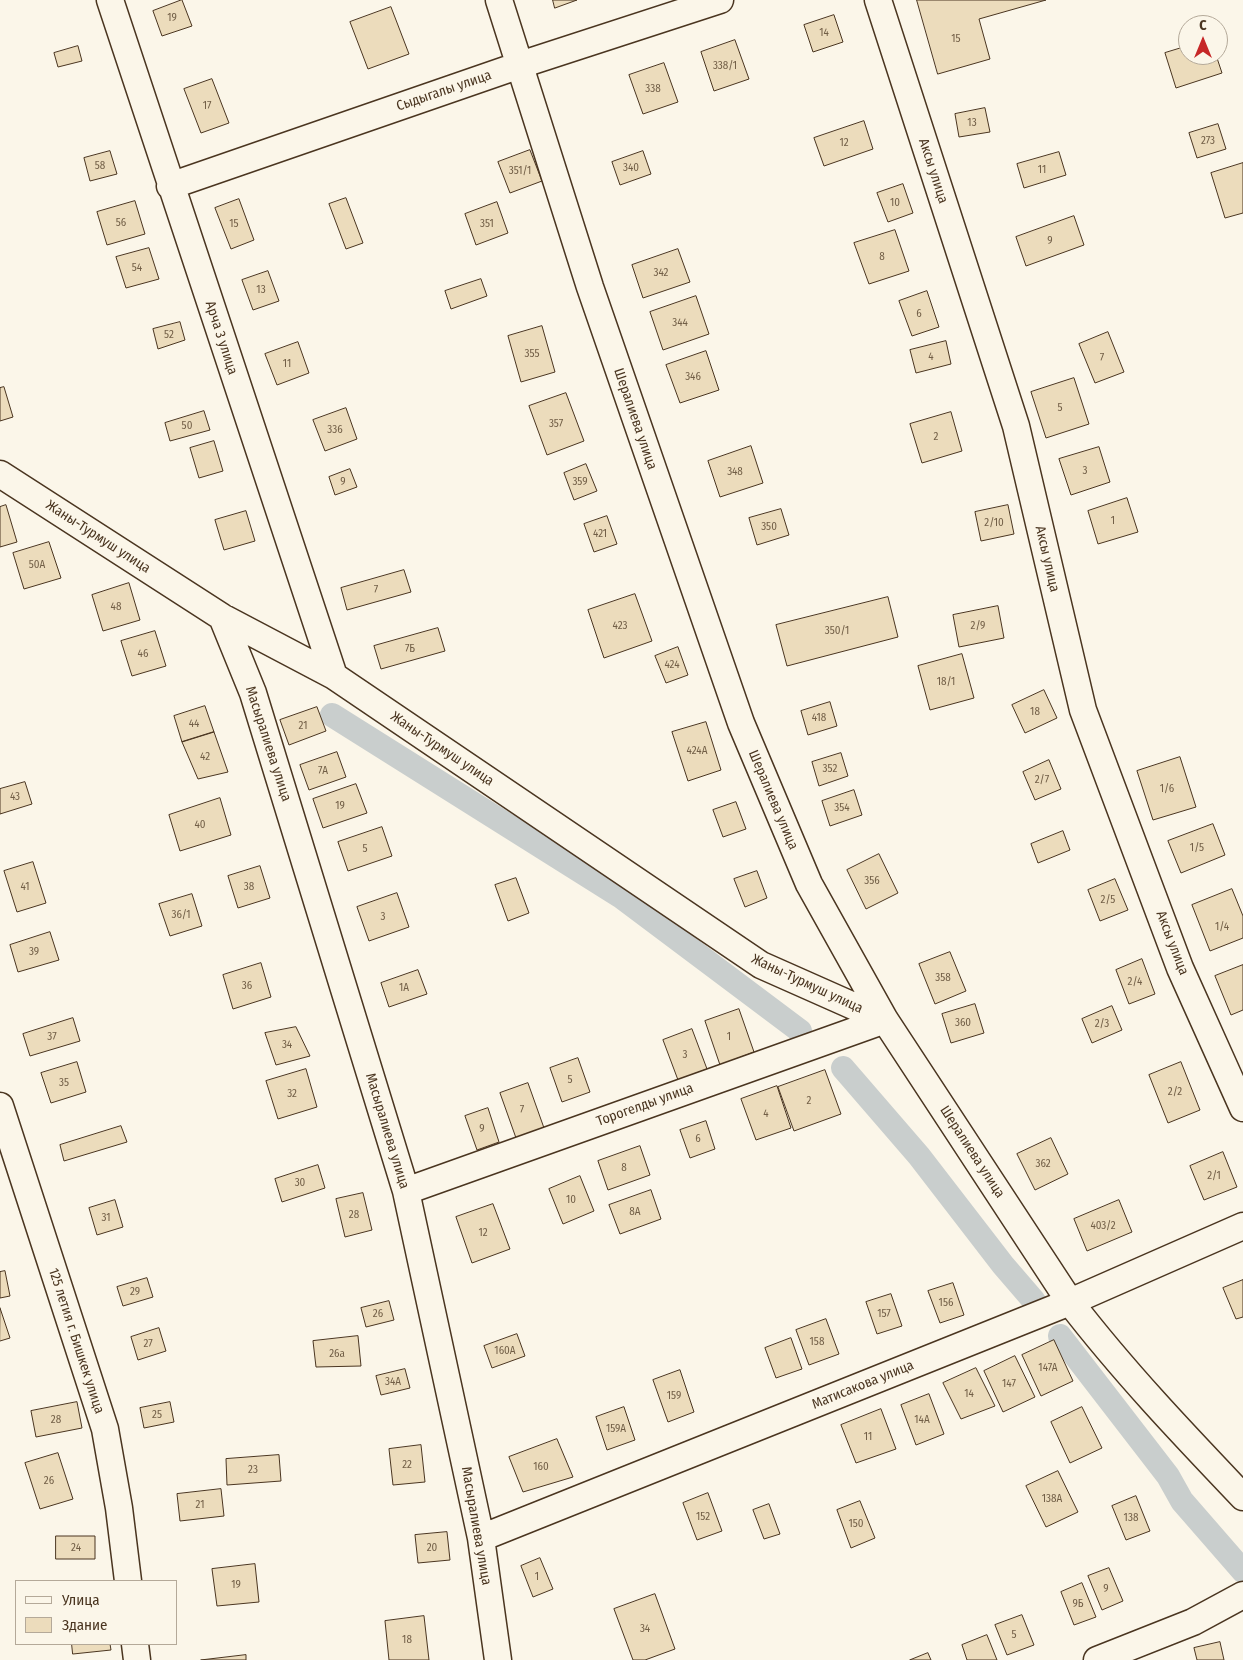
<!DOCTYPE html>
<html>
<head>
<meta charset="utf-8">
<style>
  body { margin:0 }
  #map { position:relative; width:1243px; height:1660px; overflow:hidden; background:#fbf6e9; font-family:"Fira Sans Condensed",sans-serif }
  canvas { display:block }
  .legend { position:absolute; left:15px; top:1580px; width:162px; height:65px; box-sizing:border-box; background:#fbf6e9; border:1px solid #b4a999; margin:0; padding:6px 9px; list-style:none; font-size:15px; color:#4a3520 }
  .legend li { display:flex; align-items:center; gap:10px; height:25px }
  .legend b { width:25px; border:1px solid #b4a999 }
  .north { position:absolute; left:1178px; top:15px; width:50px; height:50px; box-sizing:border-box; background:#fbf6e9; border:1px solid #b4a999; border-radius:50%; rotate:0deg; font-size:14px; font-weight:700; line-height:20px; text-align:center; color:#4a3520 }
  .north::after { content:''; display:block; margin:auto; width:18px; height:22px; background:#c62828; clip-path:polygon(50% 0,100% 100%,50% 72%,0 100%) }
</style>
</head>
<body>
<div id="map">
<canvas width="1243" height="1660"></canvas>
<ul class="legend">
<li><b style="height:6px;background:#fbf6e9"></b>Улица</li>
<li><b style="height:14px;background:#ecdcbc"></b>Здание</li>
</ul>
<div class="north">С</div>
</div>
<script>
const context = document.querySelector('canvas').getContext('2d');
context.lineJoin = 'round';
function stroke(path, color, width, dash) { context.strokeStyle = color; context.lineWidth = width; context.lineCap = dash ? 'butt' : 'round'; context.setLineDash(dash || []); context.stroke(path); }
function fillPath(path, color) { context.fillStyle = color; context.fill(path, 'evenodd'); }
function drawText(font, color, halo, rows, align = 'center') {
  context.font = font + ' "Fira Sans Condensed",sans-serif'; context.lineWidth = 4; context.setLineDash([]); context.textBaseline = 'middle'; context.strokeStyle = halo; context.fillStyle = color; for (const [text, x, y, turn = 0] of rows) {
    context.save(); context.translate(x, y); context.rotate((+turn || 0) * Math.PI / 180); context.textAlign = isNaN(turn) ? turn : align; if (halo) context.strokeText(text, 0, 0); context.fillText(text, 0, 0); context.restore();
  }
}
stroke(new Path2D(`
  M332,715L620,896L800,1031
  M843,1068L919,1156L1003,1265L1034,1301
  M1060,1336L1168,1476L1182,1501L1243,1571`), '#c9cecd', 24);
const building = new Path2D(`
  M182,0L192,26L162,36L153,11Z
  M553,0H577L555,8Z
  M917,0H1046L979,19L990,59L938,74Z
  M391,7L409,54L368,69L350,22Z
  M834,15L843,42L813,52L804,25Z
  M735,40L749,79L714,91L701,52Z
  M78,46L82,61L58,67L54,53Z
  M1188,46V55H1216L1222,73L1176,88L1165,53Z
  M664,63L678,102L643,114L629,75Z
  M212,79L229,123L201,133L184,89Z
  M985,108L990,132L959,137L955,114Z
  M864,121L873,149L824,166L814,138Z
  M1218,124L1226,149L1197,158L1189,133Z
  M530,150L542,181L510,193L498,162Z
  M110,151L117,174L90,181L84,158Z
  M643,151L651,174L620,185L612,162Z
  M1059,152L1066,175L1024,188L1017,164Z
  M1243,163V213L1225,218L1211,173Z
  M903,184L913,213L888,222L877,193Z
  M346,198L363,243L346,249L329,204Z
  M239,199L254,240L231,249L215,208Z
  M135,201L145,234L107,245L97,212Z
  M497,202L508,233L476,245L465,214Z
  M1074,216L1084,245L1026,266L1016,237Z
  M895,230L909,271L869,284L854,243Z
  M149,248L159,279L126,288L116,257Z
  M678,249L690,282L643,298L632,265Z
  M268,271L279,301L253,310L242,280Z
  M481,279L487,296L451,309L445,291Z
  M927,291L939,327L912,336L899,301Z
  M696,296L709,334L663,350L650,312Z
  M180,322L185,340L158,349L153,329Z
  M542,326L555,372L521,382L508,336Z
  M1108,332L1124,372L1095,383L1079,344Z
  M946,341L951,364L916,373L910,350Z
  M298,342L309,373L277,385L265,354Z
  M706,351L719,390L680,403L666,365Z
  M1074,378L1089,424L1046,438L1031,392Z
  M4,387L13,417L0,421V388Z
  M566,393L584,441L547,455L529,406Z
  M346,408L357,439L325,451L313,420Z
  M204,411L210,430L170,441L165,423Z
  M951,412L962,451L922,463L910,424Z
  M214,441L223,471L199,478L190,448Z
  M751,446L763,483L720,497L708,461Z
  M1099,447L1110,482L1071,495L1059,459Z
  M586,464L597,491L574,500L564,473Z
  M350,469L357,487L335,495L329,477Z
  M1127,498L1138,532L1098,544L1088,511Z
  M6,505L17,542L0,547V507Z
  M1008,505L1014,534L981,541L975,512Z
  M781,509L789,535L757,545L749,518Z
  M246,511L255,541L224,550L215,520Z
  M607,516L617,544L594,552L584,524Z
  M49,542L61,578L24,589L13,553Z
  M404,570L411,592L347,610L341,588Z
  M129,583L140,620L103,631L92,595Z
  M635,594L652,641L604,658L588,610Z
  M888,597L898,637L787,666L776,625Z
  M998,606L1004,638L959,647L953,615Z
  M438,628L445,651L381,669L374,646Z
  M155,631L166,666L132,676L121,641Z
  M678,647L688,675L666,683L655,656Z
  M962,654L974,698L930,710L918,666Z
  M1044,690L1057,718L1025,733L1012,705Z
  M830,702L837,726L808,735L801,711Z
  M205,706L214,732L182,742L174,716Z
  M317,707L326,731L289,745L280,720Z
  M706,722L721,770L688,781L672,732Z
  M214,732L228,772L198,779L182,742Z
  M337,752L346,777L309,790L300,765Z
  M841,753L848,776L819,786L812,762Z
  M1180,757L1196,807L1153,820L1137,771Z
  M1049,760L1061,789L1035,800L1023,772Z
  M25,782L32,804L0,814V789Z
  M356,784L367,813L323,828L313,799Z
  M854,790L862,815L830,826L822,801Z
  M220,798L231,835L180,851L169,815Z
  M736,802L746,829L723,837L713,810Z
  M1213,824L1225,855L1181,873L1168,841Z
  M382,827L392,856L348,871L338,842Z
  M1063,831L1070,850L1038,863L1031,844Z
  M879,854L898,893L866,909L847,870Z
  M33,862L46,903L17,912L4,871Z
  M260,866L270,898L238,908L228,876Z
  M757,871L767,898L745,907L734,879Z
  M516,878L529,913L508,921L495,885Z
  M1115,879L1128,910L1100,921L1088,890Z
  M1232,889L1243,916V938L1210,951L1192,905Z
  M397,893L409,927L369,941L357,907Z
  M192,894L202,926L170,936L159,904Z
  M50,932L59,960L18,972L10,945Z
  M950,952L966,991L935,1004L919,964Z
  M1142,959L1155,994L1129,1004L1116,970Z
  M261,963L271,997L233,1009L223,975Z
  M1243,965V1010L1231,1015L1215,976Z
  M418,970L427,994L389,1007L381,983Z
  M975,1004L984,1033L951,1043L942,1014Z
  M1112,1006L1122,1030L1092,1043L1082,1019Z
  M739,1009L754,1052L720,1065L705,1021Z
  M73,1018L80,1041L30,1056L23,1034Z
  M296,1027L310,1056L276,1065L265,1033Z
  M692,1029L707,1069L678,1080L663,1040Z
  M578,1058L590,1092L562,1102L550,1068Z
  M77,1062L86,1092L51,1103L41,1073Z
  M1181,1062L1200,1110L1168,1123L1149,1075Z
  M306,1069L317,1107L278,1119L266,1081Z
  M825,1070L841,1114L794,1131L778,1087Z
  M528,1083L544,1128L516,1138L500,1093Z
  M777,1086L791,1128L756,1140L741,1099Z
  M488,1108L499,1142L477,1150L465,1116Z
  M706,1121L715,1149L690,1158L680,1130Z
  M121,1126L127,1142L64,1161L60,1145Z
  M1051,1138L1068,1174L1035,1190L1017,1154Z
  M640,1146L650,1175L608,1190L598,1161Z
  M1223,1152L1237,1187L1204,1200L1190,1166Z
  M318,1165L325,1188L282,1202L275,1179Z
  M580,1176L594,1211L563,1224L549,1189Z
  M651,1190L661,1219L620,1234L609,1205Z
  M363,1193L372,1230L345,1237L336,1199Z
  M115,1200L123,1227L97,1235L89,1208Z
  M1119,1200L1132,1232L1087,1251L1074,1219Z
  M493,1204L510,1249L472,1263L456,1217Z
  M5,1271L10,1296L0,1298V1272Z
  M147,1278L153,1297L123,1306L117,1287Z
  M1243,1280V1317L1236,1319L1223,1288Z
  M953,1283L964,1315L940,1323L928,1291Z
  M891,1294L902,1326L877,1334L866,1302Z
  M389,1301L394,1320L366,1327L361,1308Z
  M0,1308L10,1338L0,1341Z
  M826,1319L839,1354L809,1365L796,1330Z
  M159,1328L166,1351L138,1360L131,1337Z
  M517,1334L525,1356L492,1368L484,1346Z
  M358,1336L361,1366L316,1367L313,1341Z
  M791,1338L802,1369L776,1378L765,1348Z
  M1054,1340L1073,1381L1041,1396L1022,1355Z
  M1015,1356L1035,1397L1003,1412L984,1371Z
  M976,1368L995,1406L961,1419L943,1383Z
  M405,1369L410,1388L381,1395L376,1376Z
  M680,1370L694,1412L668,1422L653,1380Z
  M929,1394L944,1434L916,1445L901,1405Z
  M77,1402L82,1428L36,1437L31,1411Z
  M170,1402L174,1422L144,1428L140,1408Z
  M624,1407L635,1440L607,1450L596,1417Z
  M1082,1407L1102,1448L1070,1463L1051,1422Z
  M881,1409L896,1449L856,1463L841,1425Z
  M557,1439L573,1477L523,1492L509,1457Z
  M421,1445L425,1482L393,1485L389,1449Z
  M58,1453L73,1499L40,1509L25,1463Z
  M279,1455L281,1481L227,1485L226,1459Z
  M1058,1471L1078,1512L1046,1527L1026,1486Z
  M221,1489L224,1516L180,1521L177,1494Z
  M708,1493L722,1531L697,1540L683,1503Z
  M1136,1496L1150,1531L1126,1540L1112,1506Z
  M860,1501L875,1538L851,1548L837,1510Z
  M769,1504L780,1534L764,1539L753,1510Z
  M447,1532L450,1560L418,1563L415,1535Z
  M56,1536H95V1559H56Z
  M540,1558L553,1589L533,1597L521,1566Z
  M255,1564L259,1602L217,1606L212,1569Z
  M1109,1568L1123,1601L1102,1610L1088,1576Z
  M1082,1583L1096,1617L1074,1625L1061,1592Z
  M655,1594L675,1649L645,1660H633L614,1609Z
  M1022,1615L1034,1645L1007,1655L995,1625Z
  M424,1616L429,1660H389L385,1621Z
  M987,1635L997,1660H967L962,1645Z
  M1220,1642L1224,1660H1197L1194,1648Z
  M72,1644H110L111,1650L73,1654Z
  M928,1653L931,1660H910Z
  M246,1655V1660H201Z`);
fillPath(building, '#ecdcbc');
stroke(building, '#4a3520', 1);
const minor = new Path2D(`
  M110,0L334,676
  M499,0L590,287L741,723L809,884L885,1020L1070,1302C1123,1371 1183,1434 1243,1497
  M878,0L1016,426L1083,710L1180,968L1243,1108
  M170,186L520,65L720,0
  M0,474L222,617L334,676L761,965L885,1020
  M222,617L253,693L406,1191L481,1538L498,1660
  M0,1106L105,1429L119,1508L128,1581
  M406,1191L885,1020
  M481,1538L1070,1302L1243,1226
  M135,1644L137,1660
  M1097,1660L1193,1622L1243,1595`);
stroke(minor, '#4a3520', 29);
stroke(minor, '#fbf6e9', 26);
drawText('11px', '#725f47', null, [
  ["19",172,18],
  ["14",824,33],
  ["15",956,39],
  ["338/1",725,66],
  ["338",653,89],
  ["17",207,106],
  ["13",972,123],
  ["273",1208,141],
  ["12",844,143],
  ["58",100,166],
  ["340",631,168],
  ["11",1042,170],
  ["351/1",520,171],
  ["10",895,203],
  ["56",121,223],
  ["15",234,224],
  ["351",487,224],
  ["9",1050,241],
  ["8",882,257],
  ["54",137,268],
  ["342",661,273],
  ["13",261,290],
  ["6",919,314],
  ["344",680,323],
  ["52",169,335],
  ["355",532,354],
  ["4",931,357],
  ["7",1102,358],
  ["11",287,364],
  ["346",693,377],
  ["5",1060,408],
  ["357",556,424],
  ["50",187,426],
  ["336",335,430],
  ["2",936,437],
  ["3",1085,471],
  ["348",735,472],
  ["9",343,482],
  ["359",580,482],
  ["1",1113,521],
  ["2/10",994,523],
  ["350",769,527],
  ["421",600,534],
  ["50А",37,565],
  ["7",376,590],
  ["48",116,607],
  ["423",620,626],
  ["2/9",978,626],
  ["350/1",837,631],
  ["7Б",410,649],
  ["46",143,654],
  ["424",672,665],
  ["18/1",946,682],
  ["18",1035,712],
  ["418",819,718],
  ["44",194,724],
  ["21",303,726],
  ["424А",697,751],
  ["42",205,757],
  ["352",830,769],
  ["7А",323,771],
  ["2/7",1042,780],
  ["1/6",1167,789],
  ["43",15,797],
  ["19",340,806],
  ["354",842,808],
  ["40",200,825],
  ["1/5",1197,848],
  ["5",365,849],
  ["356",872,881],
  ["41",25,887],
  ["38",249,887],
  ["2/5",1108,900],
  ["36/1",181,915],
  ["3",383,917],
  ["1/4",1222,927],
  ["39",34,952],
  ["358",943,978],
  ["2/4",1135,982],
  ["36",247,986],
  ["1А",404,988],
  ["360",963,1023],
  ["2/3",1102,1024],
  ["37",52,1037],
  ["1",729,1037],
  ["34",287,1045],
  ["3",685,1055],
  ["5",570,1080],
  ["35",64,1083],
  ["2/2",1175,1092],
  ["32",292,1094],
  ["2",809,1101],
  ["7",522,1110],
  ["4",766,1114],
  ["9",482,1129],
  ["6",698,1139],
  ["362",1043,1164],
  ["8",624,1168],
  ["2/1",1214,1176],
  ["30",300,1183],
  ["10",571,1200],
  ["8А",635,1212],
  ["28",354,1215],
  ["31",106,1218],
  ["403/2",1103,1226],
  ["12",483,1233],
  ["29",135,1292],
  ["156",946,1303],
  ["26",378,1314],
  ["157",884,1314],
  ["158",817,1342],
  ["27",148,1344],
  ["160А",505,1351],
  ["26а",337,1354],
  ["147А",1048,1368],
  ["34А",393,1382],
  ["147",1009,1384],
  ["14",969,1394],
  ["159",674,1396],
  ["25",157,1415],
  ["28",56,1420],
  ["14А",922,1420],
  ["159А",616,1429],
  ["11",868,1437],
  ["22",407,1465],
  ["160",541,1467],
  ["23",253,1470],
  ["26",49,1481],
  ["138А",1052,1499],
  ["21",200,1505],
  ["152",703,1517],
  ["138",1131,1518],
  ["150",856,1524],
  ["24",76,1548],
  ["20",432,1548],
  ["1",537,1577],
  ["19",236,1585],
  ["9",1106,1589],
  ["9Б",1078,1604],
  ["34",645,1629],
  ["5",1014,1635],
  ["18",407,1640]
]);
drawText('14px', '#4a3520', '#fbf6e9', [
  ["Сыдыгалы улица",444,91,-19],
  ["Аксы улица",933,171,72],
  ["Арча 3 улица",221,338,72],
  ["Шералиева улица",635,419,71],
  ["Жаны-Турмуш улица",98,537,33],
  ["Аксы улица",1047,559,77],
  ["Масыралиева улица",268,744,72],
  ["Жаны-Турмуш улица",442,749,34],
  ["Шералиева улица",773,800,67],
  ["Аксы улица",1172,943,69],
  ["Жаны-Турмуш улица",807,984,25],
  ["Торогелды улица",645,1105,-20],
  ["Масыралиева улица",387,1131,73],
  ["Шералиева улица",972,1152,57],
  ["125 летия г. Бишкек улица",76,1341,72],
  ["Матисакова улица",863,1385,-22],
  ["Масыралиева улица",476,1526,80]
]);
</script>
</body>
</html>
